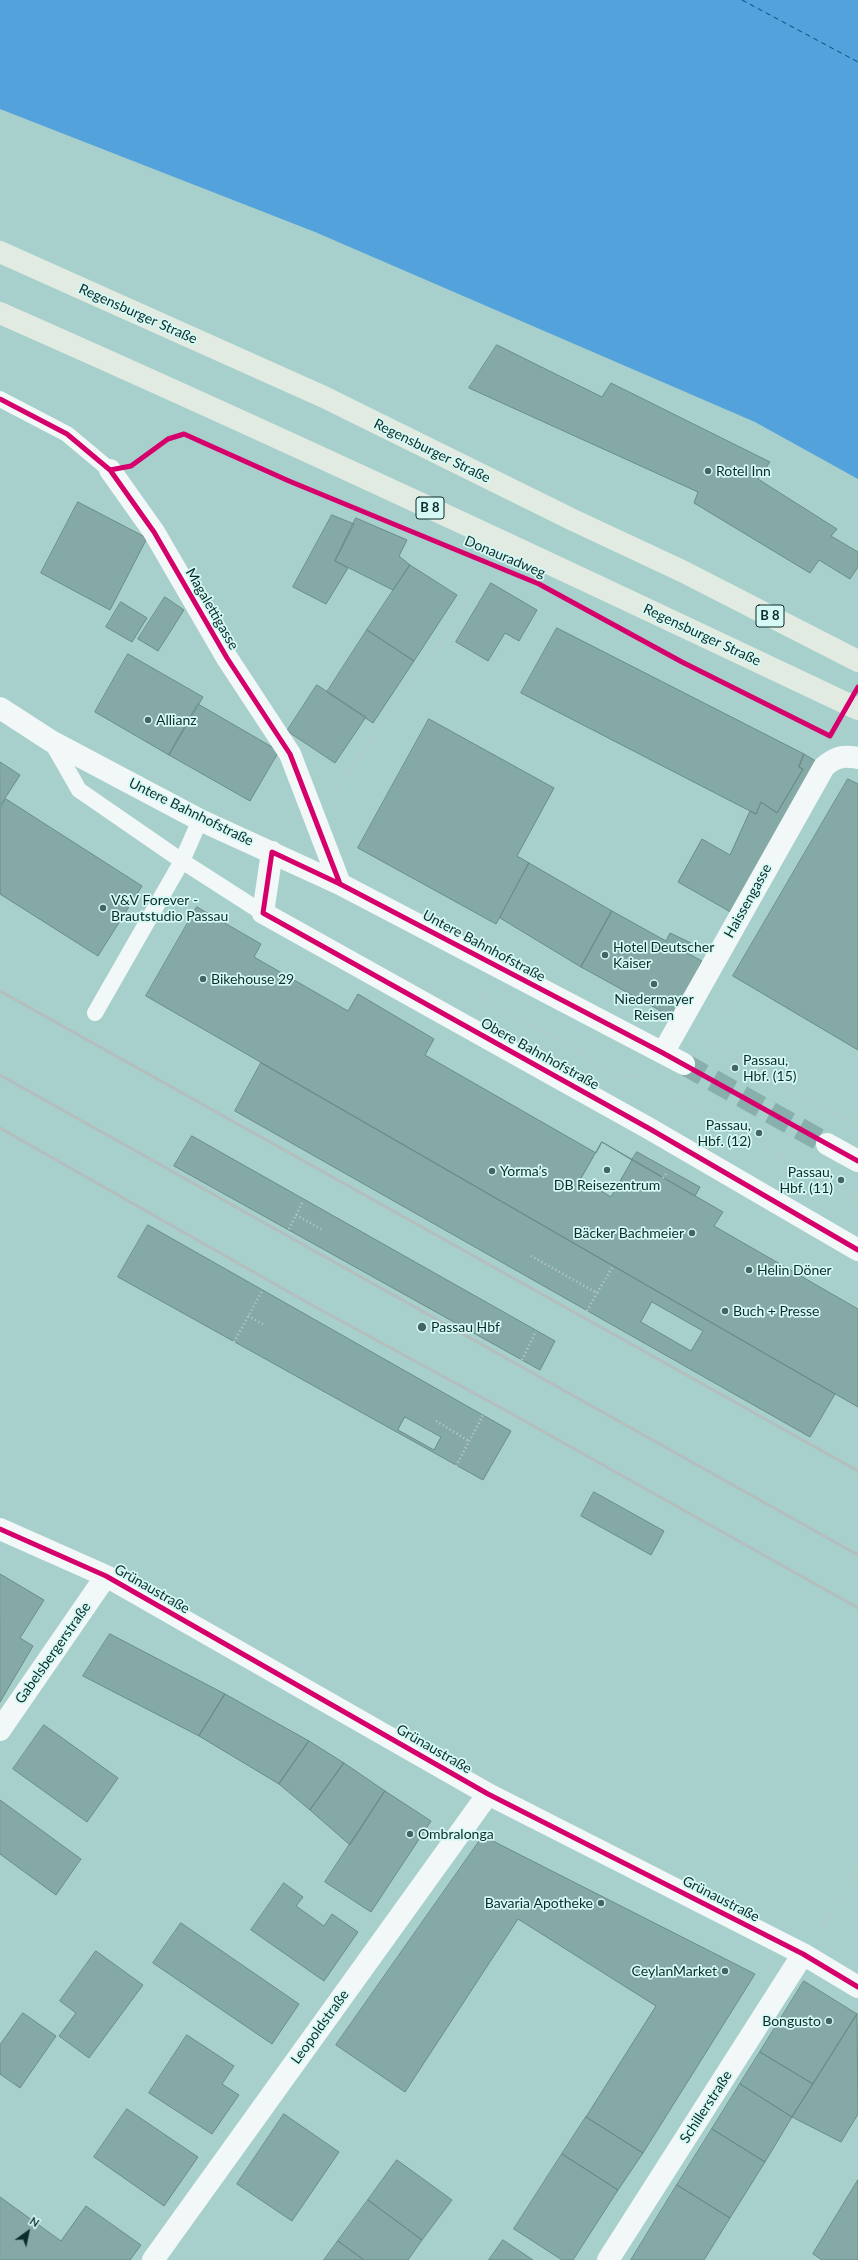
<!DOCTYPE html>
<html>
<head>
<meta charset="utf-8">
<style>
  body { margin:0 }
  #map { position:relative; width:858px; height:2260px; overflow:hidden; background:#a7cfcc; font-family:Lato,sans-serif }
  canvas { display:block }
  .north { position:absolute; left:8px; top:2212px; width:40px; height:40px; -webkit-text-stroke:3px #d5f9f5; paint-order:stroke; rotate:33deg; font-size:11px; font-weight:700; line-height:16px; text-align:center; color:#0d2d2b }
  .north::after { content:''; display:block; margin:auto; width:14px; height:18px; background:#0d2d2b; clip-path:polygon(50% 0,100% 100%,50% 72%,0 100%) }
</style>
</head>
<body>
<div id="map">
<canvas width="858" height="2260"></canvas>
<div class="north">N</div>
</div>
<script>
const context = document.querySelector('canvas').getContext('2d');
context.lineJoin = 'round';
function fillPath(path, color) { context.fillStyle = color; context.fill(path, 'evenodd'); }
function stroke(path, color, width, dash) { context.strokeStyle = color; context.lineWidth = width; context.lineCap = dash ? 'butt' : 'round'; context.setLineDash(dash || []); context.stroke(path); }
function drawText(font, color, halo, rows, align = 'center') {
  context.font = font + ' Lato,sans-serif'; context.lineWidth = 3.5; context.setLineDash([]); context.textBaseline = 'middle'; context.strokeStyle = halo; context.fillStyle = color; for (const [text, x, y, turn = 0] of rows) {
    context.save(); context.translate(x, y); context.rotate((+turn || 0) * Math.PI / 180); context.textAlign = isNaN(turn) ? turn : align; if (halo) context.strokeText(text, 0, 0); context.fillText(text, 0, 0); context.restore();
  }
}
fillPath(new Path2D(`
  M0,0H858V479L755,422L315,232L0,109Z`), '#53a2db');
stroke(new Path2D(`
  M742,0L858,62`), '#074c82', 1, [5, 4]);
const building = new Path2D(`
  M497,345L602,397L611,383L770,462L758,479L837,529L831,536L858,552V567L850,579L819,560L810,573L694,503L698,492L469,388Z
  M78,502L147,538L110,610L41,573Z
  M332,515L354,524L335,561L348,568L326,604L293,587Z
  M356,518L407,540L399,556L410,565L393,590L335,561Z
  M410,565L457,595L414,661L367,630Z
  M491,583L537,610L519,641L505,633L488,661L456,642Z
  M165,597L184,610L158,651L138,639Z
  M121,602L147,618L132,642L106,627Z
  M557,628L804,754L799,767L803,769L777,813L761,802L756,814L750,811L521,693Z
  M367,630L414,661L373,723L327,692Z
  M128,654L203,697L169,755L95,712Z
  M317,685L366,717L335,763L287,731Z
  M198,704L279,751L250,801L169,755Z
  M429,719L554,788L517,856L529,863L496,924L358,848Z
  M804,754L819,763L734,914L678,882L702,839L730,855L750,811L756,814L761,802L777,813L803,769L799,767Z
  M0,762L20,775L0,806Z
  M848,779L858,784V1050L733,976Z
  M6,799L142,886L98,956L0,894V809Z
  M529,863L612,911L581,967L500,918Z
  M197,907L261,944L254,957L348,1011L358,994L434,1039L425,1055L596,1153L602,1142L723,1212L714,1226L858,1309V1407L146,996Z
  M612,911L666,941L670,933L691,943L687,953L702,961L672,1017L581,967Z
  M261,1063L835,1394L810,1437L235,1111Z
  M192,1136L555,1341L540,1370L174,1166Z
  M602,1142L632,1160L611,1197L581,1179Z
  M637,1152L700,1187L695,1196L632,1160Z
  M148,1225L511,1431L483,1480L118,1277Z
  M652,1302L703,1331L691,1351L641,1322Z
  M405,1417L441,1437L434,1450L398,1430Z
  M594,1492L664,1531L651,1555L581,1516Z
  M0,1574L44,1600L20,1638L33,1646L0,1702Z
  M110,1634L225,1694L199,1736L83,1676Z
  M225,1694L309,1741L279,1784L199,1736Z
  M44,1725L118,1778L87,1822L13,1769Z
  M309,1741L344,1763L310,1810L279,1784Z
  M344,1763L385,1791L350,1845L310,1810Z
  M385,1791L431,1821L371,1912L325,1882Z
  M0,1800L81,1859L56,1895L0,1854Z
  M483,1836L755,1974L643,2153L586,2117L656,2006L518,1919L405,2092L336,2045Z
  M284,1883L303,1897L296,1906L324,1926L332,1914L358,1932L324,1981L251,1930Z
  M181,1923L299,2004L272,2044L153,1963Z
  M96,1951L143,1985L89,2058L59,2036L76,2013L60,2001Z
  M804,1981L857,2014L813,2084L760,2052Z
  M23,2013L56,2036L20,2088L0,2074V2045Z
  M857,2014L858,2114L841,2142L792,2117Z
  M187,2035L234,2066L222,2084L239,2095L212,2134L149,2093Z
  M760,2052L813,2084L792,2117L740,2084Z
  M740,2084L792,2117L765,2162L712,2129Z
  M127,2109L198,2157L164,2206L94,2157Z
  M284,2114L339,2152L292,2221L237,2184Z
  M586,2117L643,2153L618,2190L562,2154Z
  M712,2129L765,2162L730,2218L677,2185Z
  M562,2154L618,2190L573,2260H562L514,2229Z
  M397,2160L452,2200L422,2240L368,2200Z
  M858,2180V2260H822L813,2254Z
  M677,2185L730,2218L704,2260H631Z
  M0,2197L61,2241L86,2206L141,2245L130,2260H0Z
  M368,2200L422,2240L408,2260H364L338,2241Z
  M503,2240L533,2260H489Z
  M338,2241L364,2260H324Z`);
fillPath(building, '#85a9a7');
stroke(building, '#6a8c89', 1);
stroke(new Path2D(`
  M684,1064L827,1144`), '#88afac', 22, [22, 11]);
stroke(new Path2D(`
  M335,792L440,644L489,566
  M484,991L481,996L622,1077L640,1075
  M717,1025L730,1005L731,995
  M703,1040L855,1123
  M669,1091L858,1200
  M663,1178L667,1172
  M296,1215L321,1229
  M289,1229L303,1201
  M531,1256L597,1293L613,1266
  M587,1311L597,1293
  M248,1316L265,1325
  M234,1342L262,1291
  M522,1360L536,1331
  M436,1421L469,1441
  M456,1466L483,1415
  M823,1930L821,1929L858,1867`), '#c0cccb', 2.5, [1, 3]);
stroke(new Path2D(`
  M0,399L67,434L110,470
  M51,741L79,790L182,861L95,1013
  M200,820L182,861L263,913`), '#f2f8f7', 16);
stroke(new Path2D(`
  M110,470L154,532L227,658L290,754L340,884
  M0,708L51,741L200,820L340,884L684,1064
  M272,852L263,913L650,1129L858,1250
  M663,1053L824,767C835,757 843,755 858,758
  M827,1144L858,1161
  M0,1529L106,1576L488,1794L803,1954L858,1987
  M0,1730L106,1576
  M153,2260L488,1794
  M608,2260L803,1954`), '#f2f8f7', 22);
stroke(new Path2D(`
  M0,252L324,397L573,520L682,571L858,661
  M0,313C288,440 573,574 858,709`), '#e1ebe2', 22);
stroke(new Path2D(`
  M0,991L858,1471
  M0,1075L858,1555
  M0,1128L310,1304L505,1410L858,1608`), '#b3bfbe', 3);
stroke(new Path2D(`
  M0,399L67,434L110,470L154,532L227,658L290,754L340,884
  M110,470L131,466L168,439L184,434L289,481L539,584L682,662L830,736
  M830,736L858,687
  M858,1161L663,1053L340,884L272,852L263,913L650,1129L858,1250
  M0,1529L106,1576L488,1794L803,1954L858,1987`), '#d6006c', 5);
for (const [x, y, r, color] of [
  [708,471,4,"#436663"],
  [148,720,4,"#436663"],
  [103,908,4,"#436663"],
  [605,955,4,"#436663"],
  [203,979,4,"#436663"],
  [654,984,4,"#436663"],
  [735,1068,4,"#436663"],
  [759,1133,4,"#436663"],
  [607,1170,4,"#436663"],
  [492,1171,4,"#436663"],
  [841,1180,4,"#436663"],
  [692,1233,4,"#436663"],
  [749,1270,4,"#436663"],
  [725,1311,4,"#436663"],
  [422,1327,5,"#436663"],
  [410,1834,4,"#436663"],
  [601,1903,4,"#436663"],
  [725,1971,4,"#436663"],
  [829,2021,4,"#436663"]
]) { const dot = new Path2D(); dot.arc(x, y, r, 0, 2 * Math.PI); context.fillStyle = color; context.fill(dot); stroke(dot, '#d5f9f5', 1.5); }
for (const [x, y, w] of [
  [430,508,28],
  [770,616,28]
]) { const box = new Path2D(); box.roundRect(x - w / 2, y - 11, w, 22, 3); context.fillStyle = '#d5f9f5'; context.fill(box); stroke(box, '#0d2d2b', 1); }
drawText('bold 13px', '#0d2d2b', null, [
  ["B 8",430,508],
  ["B 8",770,616]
]);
drawText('14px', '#0d2d2b', '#d5f9f5', [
  ["Regensburger Straße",138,314,24],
  ["Regensburger Straße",432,451,26],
  ["Donauradweg",505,557,23],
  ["Magalettigasse",212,609,60],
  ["Regensburger Straße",702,635,25],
  ["Untere Bahnhofstraße",191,812,26],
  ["Haissengasse",748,901,-61],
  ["Untere Bahnhofstraße",484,946,28],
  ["Obere Bahnhofstraße",540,1054,29],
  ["Grünaustraße",152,1589,30],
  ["Gabelsbergerstraße",53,1653,-55],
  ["Grünaustraße",434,1749,30],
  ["Grünaustraße",721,1899,27],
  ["Leopoldstraße",320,2027,-54],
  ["Schillerstraße",706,2107,-57]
]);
drawText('14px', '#0d2d2b', '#d5f9f5', [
  ["Rotel Inn",716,471],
  ["Allianz",156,720],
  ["V&V Forever -",111,900],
  ["Brautstudio Passau",111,916],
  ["Hotel Deutscher",613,947],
  ["Kaiser",613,963],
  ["Bikehouse 29",211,979],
  ["Niedermayer",654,999,"center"],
  ["Reisen",654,1015,"center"],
  ["Passau,",743,1060],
  ["Hbf. (15)",743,1076],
  ["Passau,",751,1125,"right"],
  ["Hbf. (12)",751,1141,"right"],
  ["Yorma’s",500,1171],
  ["Passau,",833,1172,"right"],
  ["Hbf. (11)",833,1188,"right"],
  ["DB Reisezentrum",607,1185,"center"],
  ["Bäcker Bachmeier",684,1233,"right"],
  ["Helin Döner",757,1270],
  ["Buch + Presse",733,1311],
  ["Passau Hbf",431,1327],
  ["Ombralonga",418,1834],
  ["Bavaria Apotheke",593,1903,"right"],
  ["CeylanMarket",717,1971,"right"],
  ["Bongusto",821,2021,"right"]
], 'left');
</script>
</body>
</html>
